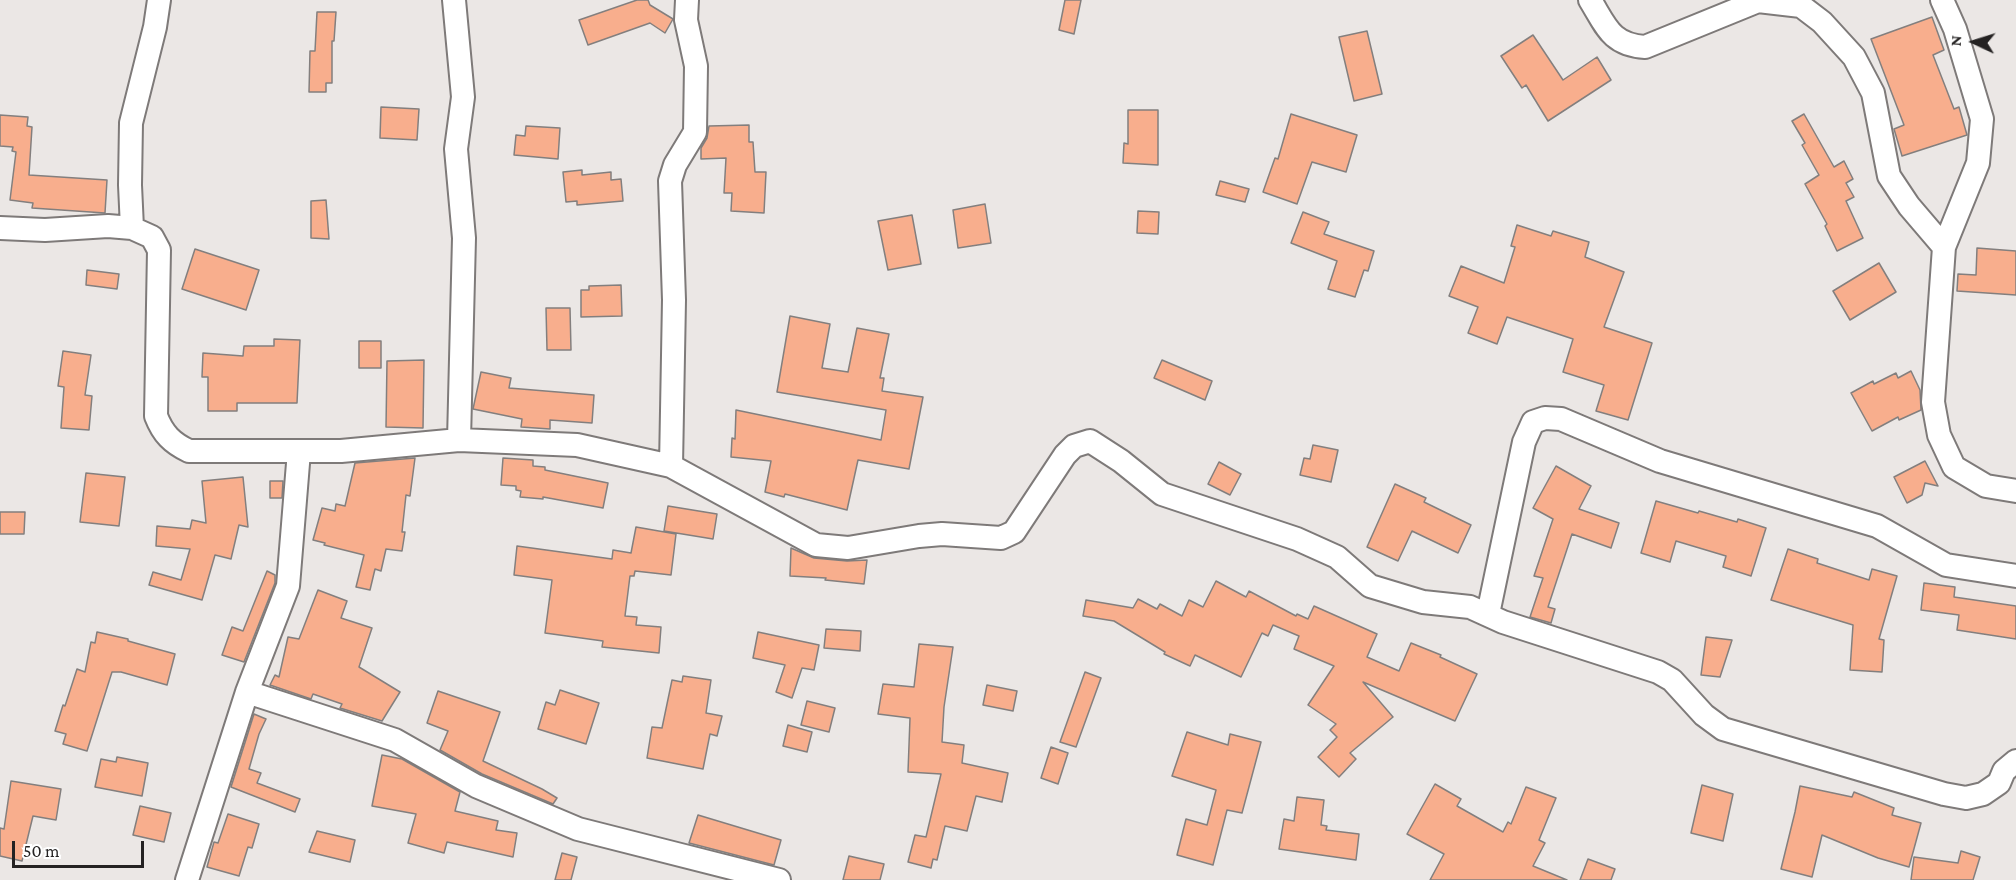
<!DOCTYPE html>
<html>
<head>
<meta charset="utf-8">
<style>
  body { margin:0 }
  #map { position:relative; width:2016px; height:880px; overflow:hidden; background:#ebe7e5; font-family:"Crimson Pro",serif }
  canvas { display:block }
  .north { position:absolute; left:1944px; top:12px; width:60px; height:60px; -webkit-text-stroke:4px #fff; paint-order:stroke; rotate:274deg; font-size:16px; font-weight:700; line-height:24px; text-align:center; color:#242222 }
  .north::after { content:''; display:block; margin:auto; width:21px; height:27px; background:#242222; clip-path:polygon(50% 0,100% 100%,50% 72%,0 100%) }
  .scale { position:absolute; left:12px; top:841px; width:132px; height:27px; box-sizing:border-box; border:3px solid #242222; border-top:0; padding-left:8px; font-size:18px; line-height:21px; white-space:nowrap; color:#242222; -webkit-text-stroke:4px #fff; paint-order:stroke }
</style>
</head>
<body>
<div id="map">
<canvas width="2016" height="880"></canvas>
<div class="north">N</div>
<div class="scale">50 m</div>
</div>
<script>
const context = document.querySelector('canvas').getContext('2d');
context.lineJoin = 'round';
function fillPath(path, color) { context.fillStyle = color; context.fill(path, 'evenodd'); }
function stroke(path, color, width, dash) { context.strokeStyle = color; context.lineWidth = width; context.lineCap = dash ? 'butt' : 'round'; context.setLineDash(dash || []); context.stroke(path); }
const building = new Path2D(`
  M637,0H648L650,5L673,19L665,33L650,23L588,45L579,20Z
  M1065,0H1081L1074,34L1059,30Z
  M317,12H336L334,41H332V83H326V92H309L310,51H315Z
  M1932,17L1944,50L1933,55L1954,109L1959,107L1967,135L1902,156L1894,129L1904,125L1871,39Z
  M1367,31L1382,94L1354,101L1339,37Z
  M1533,35L1563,80L1597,57L1611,80L1548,121L1526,85L1522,88L1501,56Z
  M381,107L419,109L417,140L380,138Z
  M1128,110H1158V165L1123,163L1124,143L1128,144Z
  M1291,114L1357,135L1346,172L1312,162L1297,204L1263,192L1275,158L1278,159Z
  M1804,114L1834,167L1844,161L1853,179L1846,183L1854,197L1846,201L1863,238L1837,251L1825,226L1827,224L1805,184L1819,175L1802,145L1805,143L1792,121Z
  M0,115L28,117L27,126L32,127L29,175L107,180L105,213L32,208L33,203L10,200L16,152L12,151L13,147L0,146Z
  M749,125V142H753L755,172H766L764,213L731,211L732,193H724L726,158L701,159V148L707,138L709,126Z
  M526,126L560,128L558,159L514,155L516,135L525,136Z
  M582,170V175L611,172V180L621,179L623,201L577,205V201L566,202L563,172Z
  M1220,181L1249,189L1245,202L1216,195Z
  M326,200L329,239L311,238V201Z
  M985,204L991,243L958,248L953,210Z
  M1138,211L1159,212L1158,234L1137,233Z
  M1303,212L1329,222L1324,234L1374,251L1368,271L1364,270L1355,297L1328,289L1337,261L1291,243Z
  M912,215L921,264L888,270L878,221Z
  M1517,225L1551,236L1553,231L1589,242L1585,257L1624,272L1604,327L1652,343L1628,420L1596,411L1604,385L1563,372L1573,339L1507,317L1497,344L1468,333L1478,307L1449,296L1461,266L1504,283L1515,247L1511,246Z
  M1977,248L2016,251V295L1957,291L1958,274L1976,275Z
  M195,249L259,270L246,310L182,289Z
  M1879,263L1896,292L1850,320L1833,291Z
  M87,270L119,274L117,289L86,285Z
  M621,285L622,316L581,317V290H589V286Z
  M546,308H570L571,350H547Z
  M790,316L830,324L822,368L848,372L857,328L889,334L880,378H884L882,391L923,397L909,469L858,460L847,510L785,494L784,497L765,492L771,461L731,457L732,438L735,439L736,410L881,440L886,410L777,392Z
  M274,339L300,340L297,403H237V411H208V377H202L203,353L243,356L244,346H274Z
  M359,341H381V368H359Z
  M63,351L91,355L85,395L92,396L89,430L61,428L64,387L58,386Z
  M424,360L423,428L386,427L387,361Z
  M1162,360L1212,381L1205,400L1154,378Z
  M1911,371L1920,390L1921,410L1899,420L1898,417L1872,431L1851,393L1873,381L1874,384L1896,373L1898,378Z
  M481,372L511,378L509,388L594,395L592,423L550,420V429L521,427L522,419L473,409Z
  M1313,445L1338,450L1331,482L1300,475L1304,458L1310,459Z
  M415,458L410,496L406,495L402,532H405L402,551L386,549L381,571L375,569L370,590L356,587L364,555L324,545L325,543L313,540L322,508L335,511L336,504L345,506L355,463Z
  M503,458L533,460V466L545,467V470L608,483L603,508L543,497V499L520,497L521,491L516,490V486L501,485Z
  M1925,461L1938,486L1925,483L1922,495L1907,503L1894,477Z
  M1219,462L1241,474L1230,495L1208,484Z
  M1556,466L1591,486L1579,509L1619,523L1611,548L1572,534L1548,607L1555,609L1551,623L1530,617L1543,578L1534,576L1553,519L1533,508Z
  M86,473L125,477L119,526L80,522Z
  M243,477L248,527L239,525L231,559L215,555L202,600L149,585L153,572L181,580L190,549L156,546L157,526L190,529L192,520L206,523L202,481Z
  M270,481H283L282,498H270Z
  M1395,484L1426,498L1424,502L1471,525L1458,553L1412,531L1398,561L1367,547Z
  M1656,501L1698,513L1699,511L1737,522L1738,519L1766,528L1751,576L1723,567L1726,556L1676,541L1670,562L1641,553Z
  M668,506L717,514L713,539L664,531Z
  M0,512H25L24,534H0Z
  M636,527L676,534L671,575L635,571L634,576H630L625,616L637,617L636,625L661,627L659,653L602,647L603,641L545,633L552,580L514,575L517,546L612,559L613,550L631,553Z
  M791,548L814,558L847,561L867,560L864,584L825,580L826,578L790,576Z
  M1788,549L1818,559L1817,563L1869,580L1872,569L1897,576L1879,639L1884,640L1882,672L1850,670L1853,625L1771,600Z
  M267,571L275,575V583L244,662L222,655L232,627L243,631Z
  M1216,581L1246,597L1249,591L1296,616L1297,614L1308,619L1314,606L1377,634L1367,657L1399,671L1411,643L1441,655L1440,657L1477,674L1455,721L1363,682L1393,717L1350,753L1356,759L1339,777L1318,757L1337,737L1330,730L1336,724L1308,705L1334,666L1294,649L1299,636L1273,625L1268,636L1262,633L1241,677L1195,655L1190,666L1164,654L1165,652L1114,621L1083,616L1086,600L1133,608L1138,599L1157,609L1160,604L1182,616L1189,600L1203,607Z
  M1924,583L1955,587L1954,597L2016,606V639L1957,630L1959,615L1921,610Z
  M318,590L347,601L341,618L372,628L359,667L400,692L382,721L340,708L342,704L313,694L311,699L270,685L275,675L279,677L288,637L299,639Z
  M826,629L861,631L860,651L824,648Z
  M97,632L128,639V641L175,654L167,685L121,672H112L87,751L63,744L66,734L55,731L63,705L65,706L77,669L85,672L91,642L95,643Z
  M758,632L819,645L814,670L802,668L792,698L776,692L785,665L753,658Z
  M1706,637L1732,640L1720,677L1701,675Z
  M919,644L953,647L944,707L942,742L964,745L962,763L1008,773L1002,802L976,796L967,831L945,826L937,860L933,859L931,868L908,862L915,835L926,837L941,774L908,772L910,718L878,714L883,684L914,687Z
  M1085,672L1101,678L1076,747L1060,742Z
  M683,676L711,680L706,713L722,716L717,736L710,734L703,769L647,758L652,727L662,728L672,680L682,682Z
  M987,685L1017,691L1013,711L983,705Z
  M560,690L599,703L586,744L538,729L546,702L555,705Z
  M438,691L500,712L483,761L542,789L557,798L553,804L482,774L440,750L448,731L427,723Z
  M807,701L835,708L829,732L801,725Z
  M254,714L266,719L259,734L249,769L261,773L257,783L300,799L295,812L231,787Z
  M788,725L812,732L807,752L783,746Z
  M1187,732L1228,745L1230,734L1261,742L1242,813L1227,810L1213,865L1177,855L1186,819L1207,825L1216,790L1172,776Z
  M1051,747L1068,753L1058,784L1041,778Z
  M382,755L402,759L460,792L455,811L498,821L496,830L517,833L513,857L447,842L444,853L408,843L416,814L372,806Z
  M117,757L148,763L142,796L95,787L101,759L116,762Z
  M11,781L61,789L56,820L33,816L22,861L0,856V828L4,829Z
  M1435,784L1461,799L1457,806L1503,832L1508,822L1511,824L1526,787L1556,798L1539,840L1545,843L1533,866L1567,880H1430L1444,854L1407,834Z
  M1702,785L1733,794L1723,841L1691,833Z
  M1800,786L1852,797L1854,792L1894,808L1892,815L1921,823L1909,867L1878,858L1822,835L1812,877L1781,869L1795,812Z
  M1297,797L1324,800L1321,825L1327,826L1326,830L1359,834L1356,860L1279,849L1284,819L1294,821Z
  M140,806L171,813L164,842L133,835Z
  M228,814L259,824L252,848L248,847L239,876L207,867L214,842L218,843Z
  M698,815L781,840L774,865L689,843Z
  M317,831L355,840L350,862L309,852Z
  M1961,851L1980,857L1973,880H1911L1914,857L1958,863Z
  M562,853L577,857L571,880H555Z
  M849,856L884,864L880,880H843Z
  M1588,859L1615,869L1611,880H1580Z`);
fillPath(building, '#f8ae8d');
stroke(building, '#837f7e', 1.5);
const minor = new Path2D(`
  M454,0L463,97L456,149L464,238L459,440
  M1590,0C1606,26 1611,45 1645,47L1758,1L1801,6L1822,22L1854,57L1873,93L1889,176L1909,206L1944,247
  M1942,0L1955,29L1982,119L1978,163L1944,247L1933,402L1939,435L1954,467L1986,486L2016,491
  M0,228L45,230L108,226L132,228L152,237L159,250L156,416C163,434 172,443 189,451H341L459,440L577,445L671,466L816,545L848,548L919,536L942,534L1001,538L1014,532L1065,455L1074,446L1090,441L1121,461L1162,494L1297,539L1337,557L1370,586L1423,602L1470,607L1503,622L1658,672L1672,680L1704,715L1723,729L1944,794L1966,798L1983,794L1999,783L2004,771L2016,761
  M132,228L130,185L131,123L155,27L159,0
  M671,466L674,300L670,181L675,165L695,132L696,66L686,20L687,0
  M1488,614L1524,442L1533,422L1545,418L1561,419L1660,461L1877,526L1946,565L2016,576
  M247,692L395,740L476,786L578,829L779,880
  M187,880L247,692L288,586L299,451`);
stroke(minor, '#7e7a79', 26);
stroke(minor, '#fff', 22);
</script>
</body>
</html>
